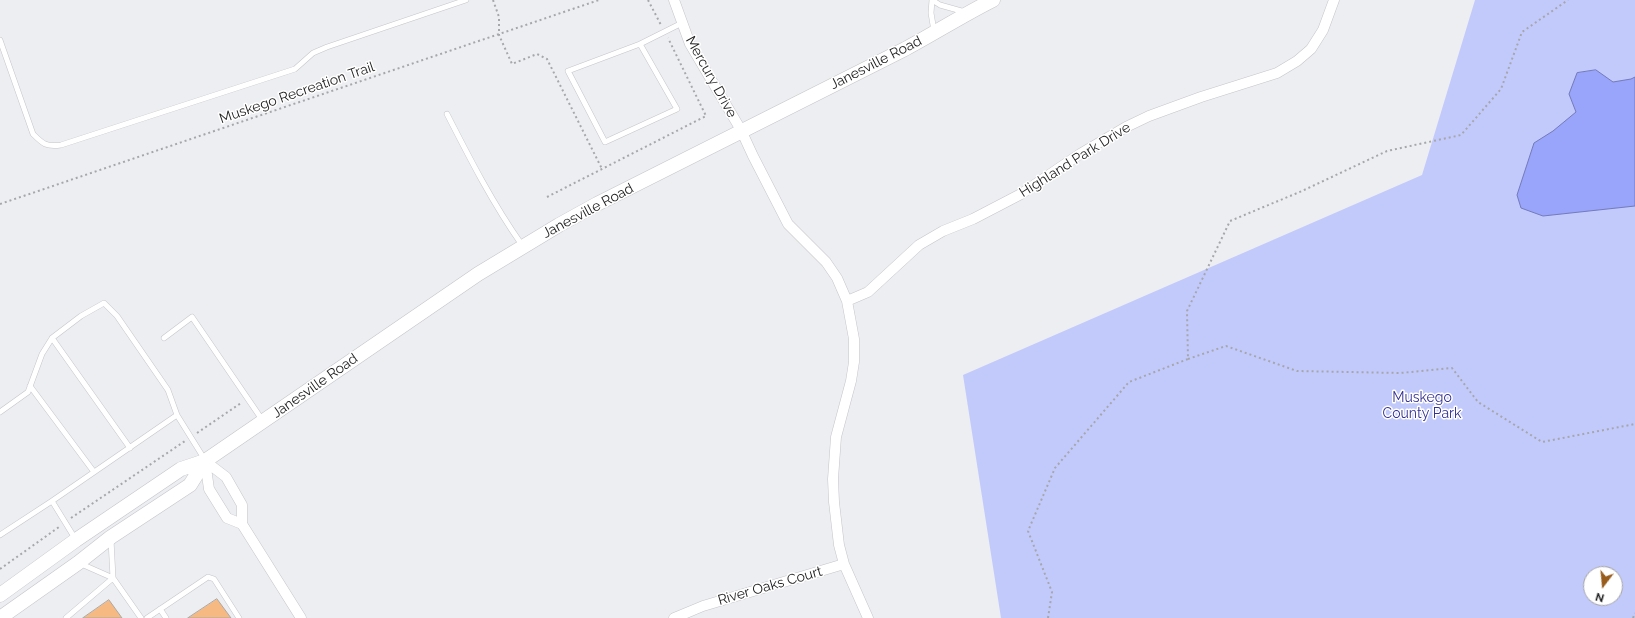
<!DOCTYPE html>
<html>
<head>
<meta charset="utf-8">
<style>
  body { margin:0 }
  #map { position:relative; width:1635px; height:618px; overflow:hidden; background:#edeef2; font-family:Raleway,sans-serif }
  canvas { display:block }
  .north { position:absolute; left:1583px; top:566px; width:40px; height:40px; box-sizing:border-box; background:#fff; border:1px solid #a4a4a5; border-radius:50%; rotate:196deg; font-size:11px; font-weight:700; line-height:16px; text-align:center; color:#1c1c1e }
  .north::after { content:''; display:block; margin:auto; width:14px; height:18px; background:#985c1d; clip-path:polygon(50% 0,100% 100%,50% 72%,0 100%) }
</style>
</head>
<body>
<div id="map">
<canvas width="1635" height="618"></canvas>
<div class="north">N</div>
</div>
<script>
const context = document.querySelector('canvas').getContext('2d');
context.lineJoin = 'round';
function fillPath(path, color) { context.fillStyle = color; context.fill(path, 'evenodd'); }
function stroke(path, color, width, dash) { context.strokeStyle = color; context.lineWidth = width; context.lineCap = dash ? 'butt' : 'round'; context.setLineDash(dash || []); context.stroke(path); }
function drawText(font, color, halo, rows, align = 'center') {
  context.font = font + ' Raleway,sans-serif'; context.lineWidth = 3; context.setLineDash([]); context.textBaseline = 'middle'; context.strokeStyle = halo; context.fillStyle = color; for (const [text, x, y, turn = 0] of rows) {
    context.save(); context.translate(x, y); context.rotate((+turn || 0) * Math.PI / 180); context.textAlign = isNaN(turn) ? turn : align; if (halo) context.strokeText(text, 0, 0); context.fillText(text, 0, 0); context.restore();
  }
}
fillPath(new Path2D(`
  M1475,0H1635V618H1001L963,375L1422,175ZM1591,574H1615V598H1591Z`), '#c2cafc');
const water = new Path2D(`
  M1596,70L1613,82L1631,79L1635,77V206L1543,216L1521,208L1517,195L1534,143L1553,131L1576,112L1569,94L1577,73Z`);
fillPath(water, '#99a4fb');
stroke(water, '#747bb9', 1);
const building = new Path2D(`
  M217,599L231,618H188Z
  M109,600L122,618H83Z`);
fillPath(building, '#f6b981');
stroke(building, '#aca8a6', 1);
const service = new Path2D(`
  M934,31L931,13L932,0L940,5L965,12
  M0,40L33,134C43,144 46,147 61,145L295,69L313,53L327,47L466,0
  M640,44L677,109L605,142L568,71L640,44L682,23
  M447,114C470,159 493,204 522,245
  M52,338L130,448
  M164,338L192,317L263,421
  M30,386L94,472
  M0,412L28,392L42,354L52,338L81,316L104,303L117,316L168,390L177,415L205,460
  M52,501L177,415
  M0,535L52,501L76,540
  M111,540L113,578L141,618
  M79,563L113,578
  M160,609L166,618
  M66,618L113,578
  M147,618L208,577L214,579L239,618`);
const minor = new Path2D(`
  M674,0L690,44L741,130L753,156L788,224L826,262L837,278L847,301L854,339V362L851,381L836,437L833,479L834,502L839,545L844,564L868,618
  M847,301L868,292L919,245L943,231L973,219L1021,194L1080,154L1126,127L1149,116L1201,97L1277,73L1297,61L1311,49L1323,30L1334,0
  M205,461L226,477L242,505V524L301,618
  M205,461L209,489L227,518L242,524
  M674,618L703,606L844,564`);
const secondary = new Path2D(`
  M0,595L76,540L181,469L205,461L478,274L559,225L597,204L905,49C935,33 963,15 993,0
  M0,618L78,563L111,537L190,485L205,461`);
stroke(service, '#c5c5c9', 6);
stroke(minor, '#c5c5c9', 11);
stroke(secondary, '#c5c5c9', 15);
stroke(new Path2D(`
  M493,0L499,17V35L512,64L537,54L547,59L602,169
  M648,0L661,25
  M547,197L706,116L668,38
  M0,204L599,0
  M1188,359L1226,346L1297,371L1400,373L1452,368L1478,402L1542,442L1635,424
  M197,433L241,403
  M71,518L185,441
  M0,569L59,527
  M1048,618L1052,592L1028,531L1055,468L1129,382L1188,359L1187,311L1230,221L1302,191L1387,151L1461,135L1501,89L1522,32L1568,0
  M1633,618L1635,613`), '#a6a7aa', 2, [2, 3]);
stroke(service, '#fff', 5);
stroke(minor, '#fff', 10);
stroke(secondary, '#fff', 14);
drawText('14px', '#1c1c1e', '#fff', [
  ["Janesville Road",876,63,-27],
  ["Mercury Drive",711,77,61],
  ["Muskego Recreation Trail",297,93,-19],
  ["Highland Park Drive",1075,160,-32],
  ["Janesville Road",588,211,-28],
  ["Janesville Road",315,386,-35],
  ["River Oaks Court",770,586,-16]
]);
drawText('14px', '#343093', '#fff', [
  ["Muskego",1422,398],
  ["County Park",1422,414]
]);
</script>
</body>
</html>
